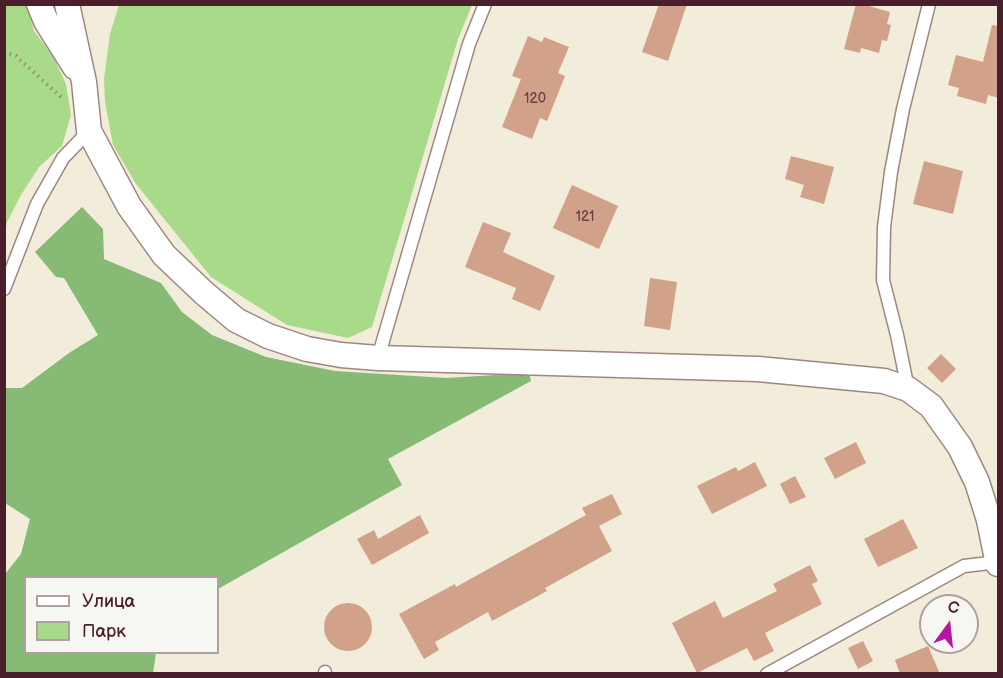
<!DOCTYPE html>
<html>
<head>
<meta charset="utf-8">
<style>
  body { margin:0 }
  #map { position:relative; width:1003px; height:678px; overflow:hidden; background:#f2ecda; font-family:"Balsamiq Sans",sans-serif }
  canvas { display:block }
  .frame { position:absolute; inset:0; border:6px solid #4a1f2b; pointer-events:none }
  .legend { position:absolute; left:24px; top:576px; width:195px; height:78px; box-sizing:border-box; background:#f6f6f2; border:2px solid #b1a0a2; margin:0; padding:8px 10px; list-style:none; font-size:18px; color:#4a1f2b }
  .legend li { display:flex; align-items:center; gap:12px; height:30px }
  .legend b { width:30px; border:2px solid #b1a0a2 }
  .north { position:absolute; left:919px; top:594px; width:60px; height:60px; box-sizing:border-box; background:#f6f6f2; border:2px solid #b1a0a2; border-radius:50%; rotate:15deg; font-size:16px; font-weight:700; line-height:24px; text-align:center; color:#4a1f2b }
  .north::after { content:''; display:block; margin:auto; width:21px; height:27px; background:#b5179e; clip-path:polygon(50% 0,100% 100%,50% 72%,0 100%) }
</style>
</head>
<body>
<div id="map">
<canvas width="1003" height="678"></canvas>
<div class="frame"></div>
<ul class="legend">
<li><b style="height:8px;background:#fff"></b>Улица</li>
<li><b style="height:16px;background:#a9da89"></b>Парк</li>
</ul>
<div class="north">С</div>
</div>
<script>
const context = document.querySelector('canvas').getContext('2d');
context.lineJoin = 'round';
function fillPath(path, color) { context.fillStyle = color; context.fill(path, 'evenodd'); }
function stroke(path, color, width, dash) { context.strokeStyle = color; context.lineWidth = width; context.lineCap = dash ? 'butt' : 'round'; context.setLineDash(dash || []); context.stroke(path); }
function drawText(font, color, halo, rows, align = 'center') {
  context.font = font + ' "Balsamiq Sans",sans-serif'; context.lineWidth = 6; context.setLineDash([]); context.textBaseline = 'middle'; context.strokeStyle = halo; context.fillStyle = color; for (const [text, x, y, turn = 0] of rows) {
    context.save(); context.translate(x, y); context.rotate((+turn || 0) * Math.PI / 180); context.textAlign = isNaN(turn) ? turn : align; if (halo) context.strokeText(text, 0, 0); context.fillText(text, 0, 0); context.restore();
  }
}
fillPath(new Path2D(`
  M5,4L27,5L34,31L53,56L66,84L71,115L62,146L39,167L21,195L7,222L5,234Z
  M119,5H472L458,39L372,327L348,338L287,325L211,277L136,184L113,145L105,102L104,79L110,34Z`), '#a9da89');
fillPath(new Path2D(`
  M82,207L103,229L104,259L161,283L182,312L212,335L266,357L335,371L446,378L529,373L531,381L388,459L402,485L218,589V578H26V652L156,653L153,673L5,674V574L21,554L30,519L5,503V388H22L69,353L98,335L64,278L56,277L35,252Z`), '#86ba75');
fillPath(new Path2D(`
  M659,4H687L668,61L642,52Z
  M856,4H862L890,12L887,24L891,25L887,41L882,40L879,53L861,48L860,53L844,49Z
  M992,25L999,26V98L988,95L986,104L957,96L959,88L948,85L956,55L983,62Z
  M528,36L542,42L544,37L569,47L558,73L565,76L547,121L540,118L532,139L502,127L521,79L512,76Z
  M791,156L834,167L824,204L800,197L804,185L785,179Z
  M924,161L963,171L953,214L913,204Z
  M572,185L618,206L599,249L553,228Z
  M483,222L511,233L503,252L555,276L540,311L512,299L516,288L465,267Z
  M650,278L677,282L670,330L644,326Z
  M941,354L956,369L942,383L927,368Z
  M856,442L866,463L835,479L824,458Z
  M755,462L767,486L712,514L697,486L736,467L738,471Z
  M795,476L806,497L790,504L780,484Z
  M612,494L622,514L599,526L612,551L545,588L547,591L492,621L488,612L435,642L439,650L424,659L399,614L455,584L456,587L586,515L582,508Z
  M420,515L429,533L372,565L357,539L374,530L378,539Z
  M903,519L918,548L878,567L864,539Z
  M810,565L818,581L812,584L822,604L765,633L774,651L754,661L747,648L697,673L672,623L715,601L723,618L777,591L773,584Z
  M324 627a24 24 0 1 1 48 0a24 24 0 1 1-48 0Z
  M863,641L873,661L858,669L848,648Z
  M928,646L940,674H900L895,660Z`), '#d1a18a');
const service = new Path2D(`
  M4,289L37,204L63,158L89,131
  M378,358L469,44L485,4
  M908,389L897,335L883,280L884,227L891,172L903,109L929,4
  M325,672V674
  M767,674L964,566L998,562`);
const minor = new Path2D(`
  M39,4L46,21L75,67
  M67,4L84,82L89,131L129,206L164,255L204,293L236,320L268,336L307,349L341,355L378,358L758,369L884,381L908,389L931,406L960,447L977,482L989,520L998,564`);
stroke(service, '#9e8682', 15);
stroke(minor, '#9e8682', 27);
stroke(new Path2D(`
  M4,52L16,56L63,99`), '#9e8682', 4, [1.5, 4.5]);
stroke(service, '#fff', 12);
stroke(minor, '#fff', 24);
drawText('14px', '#6c4043', null, [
  ["120",535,99],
  ["121",585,217]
]);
</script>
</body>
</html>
